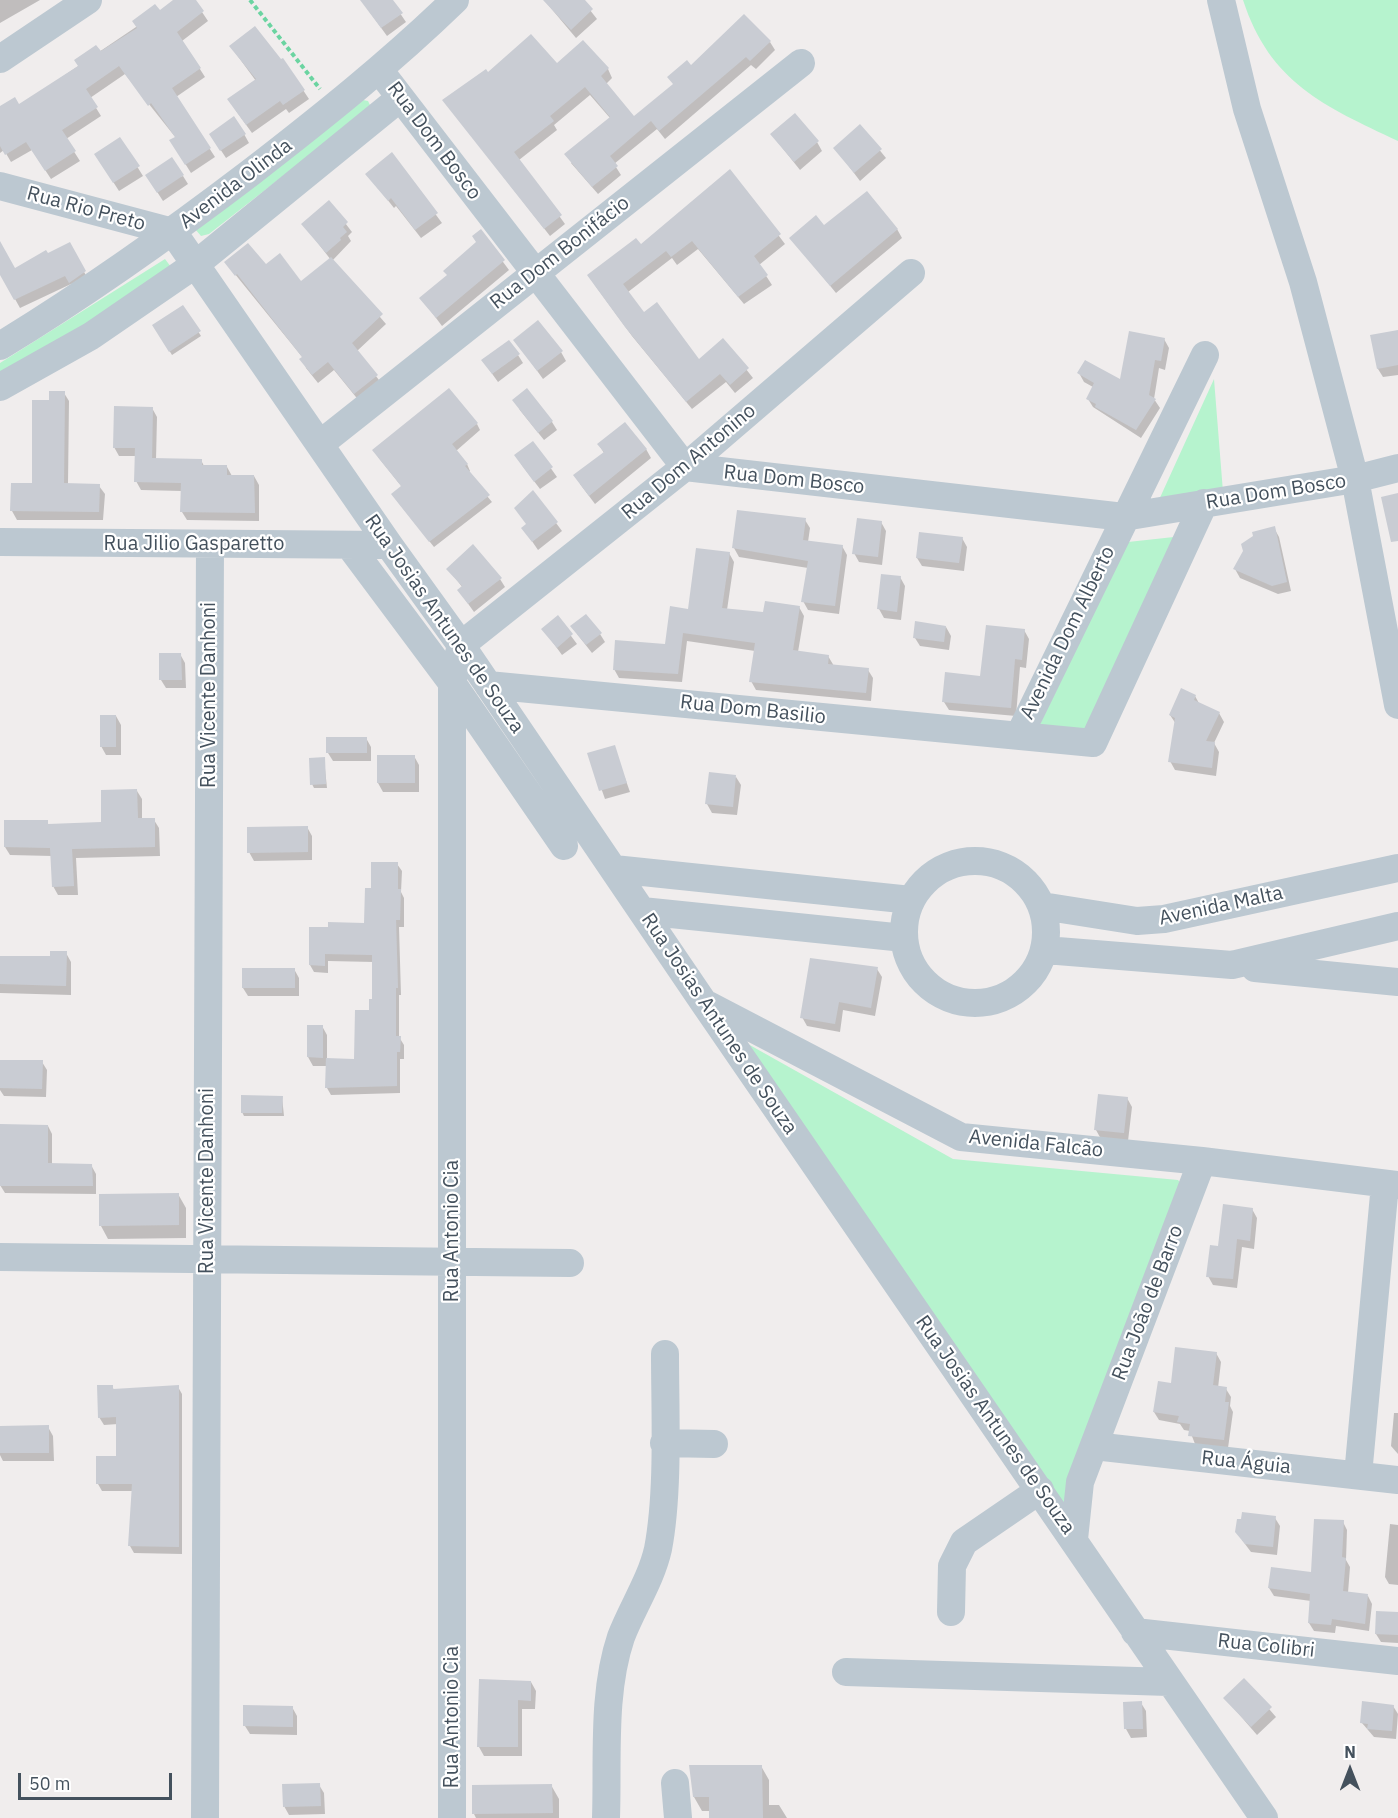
<!DOCTYPE html>
<html>
<head>
<meta charset="utf-8">
<style>
  body { margin:0 }
  #map { position:relative; width:1398px; height:1818px; overflow:hidden; background:#f0eded; font-family:"IBM Plex Sans",sans-serif }
  canvas { display:block }
  .north { position:absolute; left:1320px; top:1740px; width:60px; height:60px; -webkit-text-stroke:4px #fff; paint-order:stroke; rotate:0deg; font-size:16px; font-weight:700; line-height:24px; text-align:center; color:#44515d }
  .north::after { content:''; display:block; margin:auto; width:21px; height:27px; background:#44515d; clip-path:polygon(50% 0,100% 100%,50% 72%,0 100%) }
  .scale { position:absolute; left:18px; top:1773px; width:154px; height:27px; box-sizing:border-box; border:3px solid #44515d; border-top:0; padding-left:8px; font-size:18px; line-height:21px; white-space:nowrap; color:#44515d; -webkit-text-stroke:4px #fff; paint-order:stroke }
</style>
</head>
<body>
<div id="map">
<canvas width="1398" height="1818"></canvas>
<div class="north">N</div>
<div class="scale">50 m</div>
</div>
<script>
const context = document.querySelector('canvas').getContext('2d');
context.lineJoin = 'round';
function fillPath(path, color) { context.fillStyle = color; context.fill(path, 'evenodd'); }
function stroke(path, color, width, dash) { context.strokeStyle = color; context.lineWidth = width; context.lineCap = dash ? 'butt' : 'round'; context.setLineDash(dash || []); context.stroke(path); }
function drawText(font, color, halo, rows, align = 'center') {
  context.font = font + ' "IBM Plex Sans",sans-serif'; context.lineWidth = 4.5; context.setLineDash([]); context.textBaseline = 'middle'; context.strokeStyle = halo; context.fillStyle = color; for (const [text, x, y, turn = 0] of rows) {
    context.save(); context.translate(x, y); context.rotate((+turn || 0) * Math.PI / 180); context.textAlign = isNaN(turn) ? turn : align; if (halo) context.strokeText(text, 0, 0); context.fillText(text, 0, 0); context.restore();
  }
}
fillPath(new Path2D(`
  M1243,0H1398V141C1324,106 1270,83 1243,0Z
  M363,100L368,101L371,107L209,234L201,236L195,229Z
  M165,259L171,267L81,327L0,374V363Z
  M1214,379L1223,492L1158,502Z
  M1183,536L1090,734L1038,728L1128,542Z
  M739,1039L953,1159L1178,1180L1183,1186L1066,1516Z`), '#b6f3ce');
fillPath(new Path2D(`
  M0,0H40L0,23Z
  M176,0H194L208,21L182,41L205,77L176,97L215,157L191,173L176,149V138L125,74L90,98L101,116L66,139L80,161L51,179L32,150L11,162L4,150L0,153V107L19,106Z
  M361,0H391L406,22L387,36Z
  M544,0H582L597,19L576,38Z
  M770,42L775,50L756,69L751,65L665,139L657,129L614,164L621,175L598,194L571,163L610,118L590,95L554,125L557,130L519,160L565,224L550,236L444,101L488,74L557,65L608,69L612,78L606,84L634,118L674,85L691,67Z
  M231,47L283,60L309,99L289,113L286,109L252,133L234,108L256,81Z
  M860,126L886,158L860,181L835,148Z
  M244,134L249,143L226,158L211,135Z
  M772,135L817,142L822,151L800,170Z
  M120,139L143,176L119,191L101,163Z
  M391,154L442,223L421,238L396,206L394,208L367,174Z
  M730,171L785,244L759,265L772,285L744,304L698,249L677,265L672,258L628,292L644,314L699,361L723,340L753,378L735,393L726,382L692,409L632,336L594,284Z
  M183,176L188,184L163,201L152,184Z
  M329,202L352,232L348,236L351,241L332,261L386,324L357,351L382,384L360,402L334,370L318,383L306,368L303,358L226,263L266,266L301,284L331,260L303,224Z
  M824,227L897,229L902,238L836,293L791,238Z
  M480,231L509,270L442,326L421,298L448,276L477,243Z
  M0,244L15,270L69,244L89,281L71,284L20,308L0,272Z
  M183,307L201,336L172,355L154,326Z
  M1398,332V375L1383,377L1378,369L1372,337Z
  M1164,339L1169,348L1165,370L1159,368L1154,399L1160,408L1141,438L1093,407L1088,399L1093,387L1084,382L1079,373L1122,381Z
  M515,340L561,352L566,361L543,379Z
  M518,355L523,363L498,382L483,361Z
  M64,393L69,401L68,484L99,486L105,494L103,520H17L12,511V485H33L50,402Z
  M152,408L157,417L156,460H201L204,466L227,467L232,476H254L259,485V521L187,520L182,512V491L141,490L136,481L137,456H119L114,447Z
  M519,409L552,422L557,430L544,440Z
  M477,424L480,430L456,451L467,464L470,471L468,473L492,502L434,547L397,501L402,487L378,457Z
  M533,443L557,477L540,489L521,464Z
  M599,445L646,449L651,458L595,504L580,484L604,453Z
  M533,492L562,531L538,550L523,528L527,525Z
  M805,520L810,528L808,542L842,546L847,555L839,614L808,610L803,601L808,568L739,557L734,548Z
  M881,522L886,531L882,565L859,562L854,553Z
  M1274,528L1279,537L1291,591L1278,594L1240,578L1235,569Z
  M962,538L967,547L964,571L922,566L917,558Z
  M729,553L734,562L727,610L765,614L799,607L804,616L798,652L828,656L834,666L868,670L873,678L871,701L756,690L751,681L755,651L687,641L682,682L619,678L614,669L667,646Z
  M448,569L500,579L505,587L474,612L459,591L463,588Z
  M900,577L905,586L901,620L884,618L879,609Z
  M557,617L577,644L562,655L543,629Z
  M946,627L951,636L949,650L920,646L915,638Z
  M1024,630L1029,639L1026,668L1020,667L1016,716L949,710L944,702L982,678Z
  M577,634H600L605,642L592,653Z
  M180,654L185,663L186,688H166L161,680Z
  M1195,696L1200,705L1219,713L1224,722L1214,743L1219,752L1216,776L1175,770L1170,761L1176,724L1170,715Z
  M116,716L121,725V755H106L101,746Z
  M366,738L371,747V761H333L328,753Z
  M614,747L630,792L605,799L589,754Z
  M414,756L419,765V792H383L378,783Z
  M324,759L327,788H314L312,784Z
  M736,777L741,785L737,815L712,813L707,804Z
  M137,791L142,799V820H154L159,828L160,856L76,858L78,895H58L53,886L52,856L10,855L5,847L47,822L49,825L103,824Z
  M307,827L312,836V860L254,861L249,852Z
  M397,864L402,871L401,892L404,898V927H399L401,995H399V1037L404,1045V1059H400V1093L331,1095L327,1088V1066H313L308,1057L322,1026L327,1035V1060L355,1061L374,1001V962L328,961V973L314,972L310,965V929L366,925L372,890Z
  M66,953L71,962V995L0,993V957L52,958Z
  M294,969L299,978V996H248L243,988Z
  M877,969L882,977L875,1016L843,1010L840,1032L807,1026L802,1017Z
  M0,1061L42,1062L47,1070L46,1097L4,1096L0,1090Z
  M282,1097L284,1116H244L242,1112Z
  M1127,1098L1132,1107L1128,1141L1101,1139L1096,1130Z
  M48,1126L52,1134V1165H91L96,1174V1194L5,1193L0,1185Z
  M178,1194L186,1208V1238L108,1239L101,1226Z
  M1252,1209L1257,1218L1254,1249L1242,1247L1237,1288L1213,1285L1208,1276L1220,1248Z
  M1216,1353L1221,1362L1218,1388L1226,1389L1231,1397L1230,1406L1233,1412L1228,1448L1195,1444L1190,1431L1184,1430L1180,1424L1159,1420L1154,1412L1173,1385Z
  M112,1386L114,1390L178,1387L182,1394V1554L134,1553L130,1546L133,1491H102L98,1484V1457H118V1424L104,1425L99,1417Z
  M1394,1413H1398V1454L1391,1446Z
  M0,1427H48L53,1436L54,1461H3L0,1455Z
  M1275,1518L1280,1526L1277,1555L1251,1552L1242,1540Z
  M1343,1522L1347,1530L1346,1560L1350,1567L1348,1593L1368,1596L1372,1604L1369,1631L1336,1626L1335,1633L1314,1631L1309,1623L1311,1601L1274,1596L1269,1588L1313,1574Z
  M1390,1524L1398,1525V1585L1389,1584L1385,1577Z
  M1398,1614V1643L1381,1642L1376,1634Z
  M1244,1680L1276,1717L1257,1735L1225,1698Z
  M531,1682L536,1691L535,1709H522V1756H484L479,1747Z
  M1141,1703L1146,1711L1147,1737L1131,1738L1126,1729L1125,1704Z
  M1393,1706L1398,1714L1396,1739L1374,1737L1362,1723Z
  M292,1707L297,1716V1735L250,1734L245,1726Z
  M761,1766L769,1780V1805H779L787,1818H711V1811H702L694,1797Z
  M319,1785L324,1793L325,1814L289,1815L284,1806Z
  M551,1785L559,1799V1818H476L474,1814Z`), '#0003');
fillPath(new Path2D(`
  M173,0H196L204,11L177,32L201,68L172,88L211,148L185,165L169,140L175,137L151,103L148,106L119,66L86,89L98,107L62,130L76,151L45,171L26,142L5,155L0,146V106L15,97L19,104L78,66L74,60L96,45L101,51L137,28L132,21L155,4L160,10Z
  M360,0H393L403,13L381,28Z
  M543,0H585L593,9L571,30Z
  M744,14L771,41L750,61L746,57L659,131L651,121L610,156L618,166L592,187L564,154L610,117L585,87L550,116L554,121L514,152L562,215L544,229L442,100L486,69L488,72L531,34L557,63L583,40L609,68L601,76L634,116L673,84L667,77L687,60L691,65Z
  M255,26L281,59L283,58L305,90L283,105L280,101L246,125L227,99L256,79L229,46Z
  M795,113L819,141L794,162L770,134Z
  M234,116L246,134L220,151L209,134Z
  M860,124L882,149L854,173L833,148Z
  M120,137L140,166L113,183L94,154Z
  M392,152L438,213L415,230L391,198L388,201L365,174Z
  M172,157L184,175L157,193L145,175Z
  M730,169L781,234L754,256L768,275L738,297L692,241L671,257L666,251L623,284L644,312L657,302L699,359L723,338L749,368L730,385L720,374L686,402L625,327L587,275L636,238L641,244Z
  M867,191L898,229L830,286L789,238L816,215L824,225Z
  M329,200L348,222L343,227L347,232L340,238L341,240L326,253L301,224Z
  M481,229L505,260L436,318L419,298L447,275L443,271L476,242L472,236Z
  M0,241L15,268L46,250L48,253L70,242L86,271L69,283L65,276L14,300L0,275Z
  M248,243L266,264L280,253L301,281L331,257L383,314L352,343L378,375L354,394L328,362L312,375L299,359L302,357L237,274L235,276L224,262Z
  M183,305L201,331L169,352L152,325Z
  M538,320L563,351L537,371L513,340Z
  M1398,330V365L1377,369L1370,335Z
  M1129,331L1165,338L1161,361L1155,360L1149,395L1156,399L1136,430L1095,407L1096,404L1086,399L1094,383L1077,373L1085,360L1120,379Z
  M509,340L520,354L492,374L481,360Z
  M449,388L478,423L452,444L468,464L465,466L490,495L429,542L391,494L401,486L372,450Z
  M527,388L553,421L538,433L512,400Z
  M49,391H65L64,483L100,484L99,512L10,511L11,483H32V400H49Z
  M114,406L153,407L152,458L202,459V465H227V475H254L255,513L180,512L181,483L134,482L135,448H113Z
  M625,422L647,449L589,496L573,475L604,452L597,444Z
  M533,441L553,467L534,482L514,455Z
  M533,490L558,522L532,542L521,528L526,524L514,508Z
  M1398,493V541L1391,542L1381,497Z
  M737,510L806,518L803,540L843,545L835,606L801,602L808,561L732,548Z
  M857,518L882,521L878,557L852,554Z
  M1275,526L1287,582L1272,586L1233,569L1243,551L1241,544L1253,536L1252,532Z
  M919,532L963,537L959,563L916,558Z
  M473,544L502,578L468,604L457,590L462,586L446,569Z
  M696,548L730,552L722,608L763,612L765,601L800,606L793,650L829,655L828,664L869,668L866,693L749,682L755,643L683,633L678,674L613,670L615,640L665,644L670,606L688,609Z
  M881,574L901,576L897,612L877,609Z
  M586,614L602,633L586,645L570,626Z
  M558,615L573,634L557,648L541,629Z
  M915,621L946,626L944,642L913,638Z
  M986,625L1025,629L1022,660L1015,659L1011,708L942,702L945,672L980,676Z
  M159,653H181L182,680H159Z
  M1181,688L1196,695L1194,700L1220,712L1206,741L1215,742L1212,768L1168,762L1175,718L1169,715Z
  M100,715H116V747H100Z
  M326,737H367V753H326Z
  M615,745L627,783L599,791L587,753Z
  M377,755H415V783H377Z
  M325,757L326,784L310,785L309,758Z
  M709,772L736,775L733,807L705,804Z
  M137,789L138,818H155V847L72,849L74,886L52,887L50,848L4,847V820H48V824L101,822V790Z
  M308,826V852L247,853V827Z
  M371,862H398V889H401L400,920H396L398,988H396V1036H401L400,1052H397V1086L325,1088L326,1058L354,1059L355,1010H369V999H372V955L325,954V966L309,965V927H328V922L364,923L365,888H371Z
  M50,951H67L66,986L0,984V956H50Z
  M810,958L878,967L871,1008L839,1002L835,1024L800,1018Z
  M242,968H295V988H242Z
  M307,1025H323V1058L307,1057Z
  M0,1060H43L42,1089L0,1088Z
  M1098,1094L1128,1097L1124,1133L1094,1130Z
  M241,1095L283,1096L282,1113H241Z
  M0,1124L48,1125V1163L92,1164L93,1186H0Z
  M179,1193V1225L99,1226V1194Z
  M1223,1204L1253,1208L1250,1241L1237,1239L1233,1279L1206,1277L1210,1245L1218,1246Z
  M1175,1347L1217,1352L1213,1385L1227,1387L1225,1402H1229L1224,1440L1188,1436L1190,1424L1177,1422L1179,1416L1153,1412L1158,1381L1171,1383Z
  M97,1385H113V1389L179,1385V1547L128,1546L132,1484H96V1456H116V1417L98,1418Z
  M49,1425V1453H0V1426Z
  M1242,1512L1276,1516L1273,1547L1245,1544L1235,1532L1237,1519H1241Z
  M1314,1519L1344,1520L1342,1557L1346,1558L1343,1591L1368,1594L1365,1624L1332,1619L1331,1625L1308,1623L1310,1594L1268,1588L1271,1567L1311,1572Z
  M1376,1611L1398,1612V1635L1375,1634Z
  M1244,1678L1272,1707L1251,1727L1223,1698Z
  M479,1679L531,1681V1701L518,1700V1747H477Z
  M1142,1701L1143,1729H1124L1123,1702Z
  M1362,1701L1394,1705L1392,1731L1367,1729L1368,1724L1360,1723Z
  M243,1705L293,1706V1727L243,1726Z
  M689,1765H762L763,1818H709V1797H693Z
  M320,1783L321,1806L283,1807L282,1784Z
  M552,1784L553,1813L472,1814V1785Z`), '#c9ccd3');
stroke(new Path2D(`
  M250,0L320,89`), '#6bd4a1', 4, [4.5, 3]);
stroke(new Path2D(`
  M1221,0L1247,109L1303,282L1355,479L1398,705
  M0,59L88,0
  M380,71L685,467L1124,517L1355,479L1398,468
  M0,186L173,232L389,545L461,645L704,1003L1264,1818
  M0,346C87,293 170,234 250,173C321,118 390,63 455,0
  M0,387L91,336L196,264L400,98
  M320,444L801,63
  M0,542L389,545
  M349,545L452,683L564,846
  M488,685L1093,743L1204,503
  M1019,736L1205,355
  M904 932a71 71 0 1 1 142 0a71 71 0 1 1-142 0Z
  M614,869L911,900
  M1042,906L1137,921L1164,919L1398,868
  M642,911L904,938
  M1045,950L1232,965L1398,926
  M1255,968L1398,982
  M708,1005L961,1137L1202,1161L1398,1185
  M0,1257L570,1263
  M664,1443L714,1444
  M1094,1446L1398,1480
  M1358,1475L1385,1184
  M1074,1539L1080,1482L1202,1161
  M951,1612L952,1566L964,1542L1040,1490
  M1135,1632L1398,1661
  M846,1672L1169,1682
  M675,1783L678,1818
  M205,1818L210,544
  M452,1818V683L461,645L685,467L911,273
  M606,1818C608,1759 602,1693 621,1637C632,1608 651,1580 658,1549C669,1491 665,1413 665,1354`), '#bcc8d1', 28);
drawText('20px', '#44515d', '#fff', [
  ["Rua Dom Bosco",434,141,53],
  ["Avenida Olinda",236,184,-37],
  ["Rua Rio Preto",86,209,15],
  ["Rua Dom Bonifácio",560,253,-38],
  ["Rua Dom Antonino",689,462,-40],
  ["Rua Dom Bosco",794,480,6],
  ["Rua Dom Bosco",1276,492,-9],
  ["Rua Jilio Gasparetto",194,544],
  ["Rua Josias Antunes de Souza",444,624,55],
  ["Avenida Dom Alberto",1068,633,-64],
  ["Rua Vicente Danhoni",209,695,-90],
  ["Rua Dom Basilio",753,710,6],
  ["Avenida Malta",1221,906,-12],
  ["Rua Josias Antunes de Souza",719,1024,56],
  ["Avenida Falcão",1036,1144,6],
  ["Rua Vicente Danhoni",207,1181,-90],
  ["Rua Antonio Cia",452,1231,-90],
  ["Rua João de Barro",1148,1303,-69],
  ["Rua Josias Antunes de Souza",995,1425,55],
  ["Rua Águia",1246,1463,6],
  ["Rua Colibri",1266,1646,6],
  ["Rua Antonio Cia",452,1717,-90]
]);
</script>
</body>
</html>
